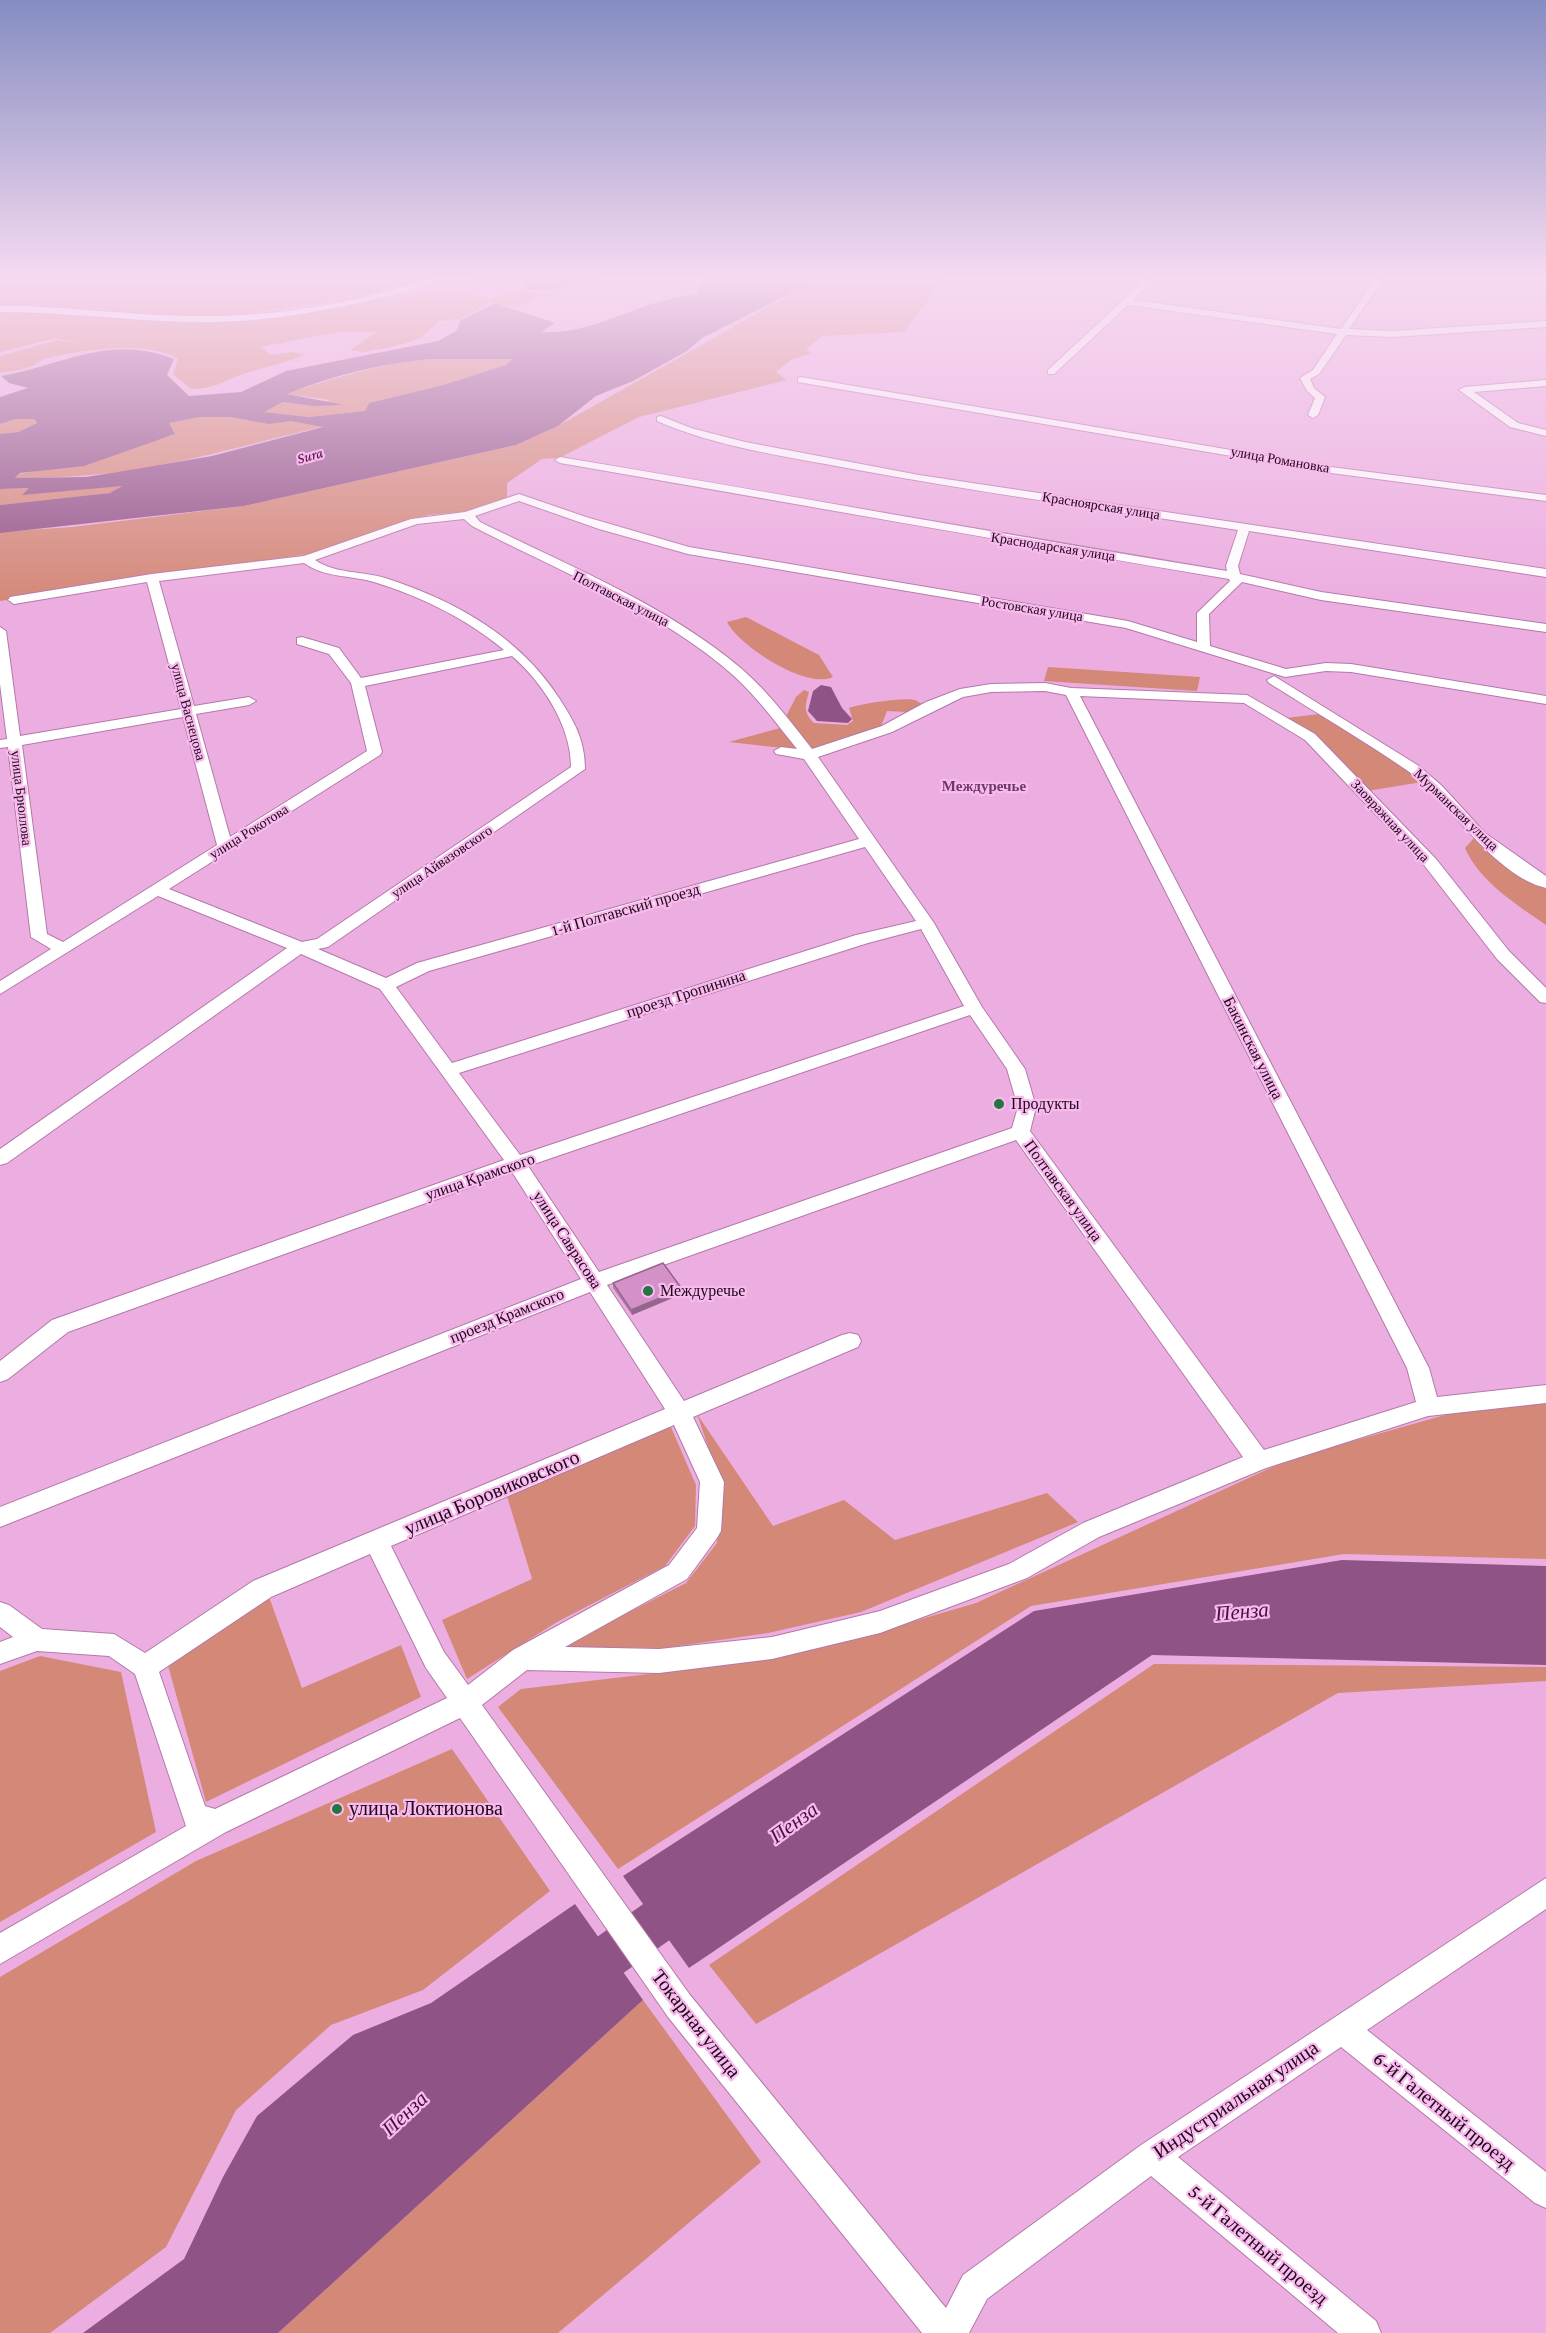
<!DOCTYPE html>
<html>
<head>
<meta charset="utf-8">
<style>
  body { margin:0 }
  canvas { display:block; background:#ecade0 }
</style>
</head>
<body>
<canvas width="1546" height="2333"></canvas>
<script>
const context = document.querySelector('canvas').getContext('2d');
context.lineJoin = 'round';
function fillPath(path, color) { context.fillStyle = color; context.fill(path, 'evenodd'); }
function stroke(path, color, width, dash) { context.strokeStyle = color; context.lineWidth = width; context.lineCap = dash ? 'butt' : 'round'; context.setLineDash(dash || []); context.stroke(path); }
function drawText(font, color, halo, rows, align = 'center') {
  context.font = font + ' "Crimson Pro",serif'; context.lineWidth = 4.5; context.setLineDash([]); context.textBaseline = 'middle'; context.strokeStyle = halo; context.fillStyle = color; for (const [text, x, y, turn = 0] of rows) {
    context.save(); context.translate(x, y); context.rotate((+turn || 0) * Math.PI / 180); context.textAlign = isNaN(turn) ? turn : align; if (halo) context.strokeText(text, 0, 0); context.fillText(text, 0, 0); context.restore();
  }
}
fillPath(new Path2D(`
  M0,278H432L345,300L217,318L0,307Z
  M813,278H945L904,332L822,336L806,349L811,353L791,360L776,372L787,380L639,417L559,458L542,459L507,483V498L472,511L428,515L308,554L0,601V532L72,527L244,506L516,445L558,426L811,283Z
  M522,289L542,294L515,308L491,302L460,319L440,321L419,339L392,347L364,352L350,350L377,332H337L261,347L271,355L293,352L304,355C286,363 268,366 250,372C224,379 221,388 191,389L173,374L178,359C147,340 82,350 48,358C40,360 35,366 27,368C19,371 9,371 0,373V356L58,340L77,343L56,338L0,352V311L229,320L356,301L396,299L428,292L459,291L489,299Z
  M430,359H512L506,365L443,385L369,403L365,411L309,417L263,412L283,402L313,406L330,400L286,394C333,378 379,364 430,359Z
  M200,417H231L269,423L291,421L325,426C236,447 148,475 56,477C42,477 29,479 15,478L20,474L46,469L174,435L168,423Z
  M16,419H34L37,423L18,432L0,434V424Z
  M123,485L111,493L0,505V489L30,488L23,494Z
  M746,617L819,655L833,677C807,690 739,646 727,622Z
  M1048,667L1200,677L1197,691L1044,681Z
  M804,690L809,692C805,706 803,712 814,723L847,725L853,721L849,708C859,704 905,697 915,700C918,701 920,703 923,705L907,712L887,711L881,726L816,748L791,749L729,742L780,728L796,697Z
  M1319,714L1408,770L1422,782L1367,791L1286,718Z
  M1475,837L1516,871L1546,889V925C1516,904 1480,882 1465,848Z
  M1546,1402V1559L1344,1554L1031,1606L618,1869L498,1707L521,1689L776,1659L901,1625L976,1603L1290,1459L1466,1409Z
  M697,1414L773,1526L844,1500L895,1540L1047,1493L1078,1522L861,1612L768,1633L665,1648L561,1647L686,1583L717,1543L720,1482Z
  M670,1425L696,1485L695,1526L665,1566L557,1622L467,1679L442,1620L532,1579L507,1496Z
  M269,1597L302,1688L401,1645L421,1697L206,1802L167,1662Z
  M40,1656L121,1672L156,1832L0,1922V1671Z
  M1154,1664L1546,1667V1681L1338,1693L756,2024L709,1965Z
  M452,1749L550,1891L423,1990L331,2025L236,2110L166,2247L50,2333H0V1977L196,1861Z
  M643,2000L761,2162L558,2333H278Z`), '#d48877');
fillPath(new Path2D(`
  M473,278H604L555,289L527,290L525,282C508,279 489,286 473,278Z
  M704,278H814L811,283L702,338L687,351L633,381L596,396L558,426L516,445L244,506L0,533V505L110,493L122,486L22,495L29,488L0,489V434L18,432L37,423L34,419H16L0,424V397L28,388L9,383L1,376C62,366 109,333 174,359L167,375L189,396L241,392L286,371L438,341L456,331L461,320L495,303L555,323L541,332C580,334 611,318 646,306C663,300 680,297 697,293ZM430,359H512L506,365L443,385L369,403L365,411L309,417L264,412L283,402L313,406L344,405L287,394C333,375 380,364 430,359ZM200,417H231L269,424L291,421L323,427L212,456L142,468L86,477L15,478L20,473L84,466L175,434L169,423Z
  M821,685L831,687L842,708L852,719L848,723L817,721L808,711L813,691Z
  M1342,1560L1546,1566V1665L1152,1655L689,1968L623,1876L1034,1611Z
  M575,1904L643,2000L278,2333H83L184,2259L223,2177L257,2116L353,2035L431,2003Z`), '#905386');
fillPath(new Path2D(`
  M690,1876L706,1882L712,1898L706,1914L594,1994L578,2001L562,1994L555,1978L562,1962L674,1882Z`), '#905386');
const minor = new Path2D(`
  M431,278H442C426,290 397,294 377,299C324,311 269,321 215,322C143,323 72,312 0,312V306H27C89,309 152,317 215,316C287,315 362,301 431,278Z
  M1147,278H1156L1133,300L1341,329L1376,278H1384L1349,329L1392,331L1546,321V327L1392,337L1346,335L1319,374L1310,379L1314,388L1325,397L1318,415L1313,418L1308,415L1315,398L1307,391L1300,378L1313,370L1337,334L1128,305L1054,374H1048V370Z
  M801,377L1331,467L1546,495V501L1331,473L798,382V378Z
  M1546,380V386L1474,392L1518,423L1546,430V436L1510,427L1459,390L1464,387Z
  M661,416L691,428L745,442L919,475L1546,569V577L1249,531L1238,566L1240,574L1321,592L1546,624V632L1321,600L1242,582L1209,614L1210,646L1286,669L1326,663L1351,664L1546,696V704L1351,672L1326,671L1285,677L1126,628L688,554L599,529L519,501L475,516L480,522C569,566 667,605 743,670C769,693 791,722 812,749L882,726L926,702L960,689L991,684L1045,683L1071,688L1247,695L1315,734L1436,859L1509,951L1546,988V1003L1540,1002L1497,959L1424,865L1305,740L1244,703L1080,696L1429,1368L1437,1397L1546,1385V1403L1428,1416L1266,1468L1099,1537L1027,1578L880,1633L772,1659L659,1673L527,1670L482,1705L690,1995L946,2308L963,2275L1141,2145L1546,1878V1909L1367,2030L1546,2172V2208L1535,2203L1341,2047L1178,2157L1376,2321L1381,2333H1338L1151,2176L987,2299L969,2333H922L668,2017L460,1718L226,1832L0,1964V1933L186,1826L135,1674L109,1656L37,1651L0,1664V1642L13,1637L0,1627V1602L9,1605L42,1629L114,1634L145,1653L253,1581L665,1409L590,1292L0,1527V1507L581,1279L512,1172L68,1332L8,1379L0,1382V1361L52,1320L504,1160L380,989L301,954L7,1163L0,1165V1149L287,948L158,896L0,994V981L51,949L31,937L8,747L0,748V740L7,739L0,684V627L6,631L20,736L181,709L147,582L14,604L8,600L10,597L152,574L304,556L411,519L465,512L519,494L586,517L689,547L1128,621L1197,642V613L1230,581L1229,579C1006,542 783,501 560,463L555,460L560,457C783,494 1004,535 1227,571L1226,566L1238,530C1107,510 976,492 847,468C783,456 717,447 657,421V417ZM464,519L472,526C557,570 663,612 734,676C758,698 777,724 797,749L781,747L774,751L776,754L804,759L859,839L417,963L386,978L318,949L328,947L585,769C585,740 574,721 559,698C519,636 454,600 385,578C363,571 335,574 315,560L417,524ZM304,563C325,578 350,575 374,582C420,596 467,619 504,650L361,678L339,648L302,637L297,638V644L329,654L351,683L367,751L230,837L196,714L249,705L256,701L249,697L194,706L159,581ZM512,656C543,683 571,726 571,767L317,939L302,942L169,889L380,755L382,752L365,686ZM1045,691L1066,695L1407,1368L1416,1402L1264,1450L1030,1131L1036,1107L1025,1069L982,1007L934,923L818,757L892,732L963,697L991,692ZM183,717L217,845L63,942L47,934L22,745ZM865,847L916,921L856,935L452,1063L396,987L429,971ZM921,929L964,1006L520,1155L459,1073L868,943ZM970,1015L1007,1069L1018,1107L1012,1128L599,1272L528,1166ZM1016,1140L1243,1457L1083,1523L1009,1564L880,1611L772,1637L659,1649L565,1647L687,1579L717,1538L721,1531L724,1482L693,1417L858,1347L861,1341L858,1335L850,1333L842,1335L684,1401L607,1285ZM674,1425L700,1482L697,1528L669,1565L513,1650L468,1685L444,1652L391,1546ZM370,1554L426,1668L447,1698L215,1809L205,1806L159,1672L271,1597Z
  M1274,676L1419,766L1442,786L1485,833L1546,876V888C1493,875 1450,802 1408,771C1363,740 1315,712 1269,683L1267,680Z`);
stroke(minor, '#b379a9', 2);
fillPath(minor, '#fff');
fillPath(new Path2D(`
  M613,1283L682,1294L632,1315L613,1288Z`), '#b67dac');
fillPath(new Path2D(`
  M682,1289V1294L632,1315L631,1310Z`), '#94668c');
const building = new Path2D(`
  M663,1263L682,1289L631,1310L613,1283Z`);
fillPath(building, '#d491c8');
stroke(building, '#94668c', 1.5);
const sky = context.createLinearGradient(0, 0, 0, 604);
sky.addColorStop(0, '#858dc1');
sky.addColorStop(0.46, '#f6daf1');
sky.addColorStop(1, '#f6daf100');
context.fillStyle = sky;
context.fillRect(0, 0, 1546, 604);
for (const [x, y, r, color] of [
  [999,1104,6,"#247444"],
  [648,1291,6,"#247444"],
  [337,1809,6,"#247444"]
]) { const dot = new Path2D(); dot.arc(x, y, r, 0, 2 * Math.PI); context.fillStyle = color; context.fill(dot); stroke(dot, '#f9baed', 2); }
drawText('14px', '#1d081a', '#f9baed', [
  ["улица Романовка",1280,460,10],
  ["Красноярская улица",1101,506,9],
  ["Краснодарская улица",1053,547,9],
  ["Полтавская улица",621,599,27],
  ["Ростовская улица",1032,609,9],
  ["улица Васнецова",188,712,75],
  ["улица Брюллова",21,798,83],
  ["Мурманская улица",1456,810,44],
  ["Заовражная улица",1390,821,47],
  ["улица Рокотова",249,832,-32],
  ["улица Айвазовского",442,862,-34]
]);
drawText('italic 15px', '#4a0f43', '#f9baed', [
  ["Sura",310,456,-15]
]);
drawText('bold 15px', '#6f3966', '#f9baed', [
  ["Междуречье",984,786]
]);
drawText('16px', '#1d081a', '#f9baed', [
  ["1-й Полтавский проезд",626,910,-16],
  ["проезд Тропинина",686,994,-18],
  ["Бакинская улица",1253,1048,63],
  ["улица Крамского",480,1177,-19],
  ["Полтавская улица",1063,1191,54],
  ["улица Саврасова",567,1240,57],
  ["проезд Крамского",507,1316,-22]
]);
drawText('16px', '#1d081a', '#f9baed', [
  ["Продукты",1011,1104],
  ["Междуречье",660,1291]
], 'left');
drawText('20px', '#1d081a', '#f9baed', [
  ["улица Боровиковского",492,1493,-23],
  ["Токарная улица",696,2024,52],
  ["Индустриальная улица",1236,2100,-34],
  ["6-й Галетный проезд",1444,2111,39],
  ["5-й Галетный проезд",1258,2245,40]
]);
drawText('20px', '#1d081a', '#f9baed', [
  ["улица Локтионова",349,1809]
], 'left');
drawText('italic 21px', '#4a0f43', '#f9baed', [
  ["Пенза",1242,1612,-5],
  ["Пенза",794,1823,-36],
  ["Пенза",405,2114,-43]
]);
</script>
</body>
</html>
